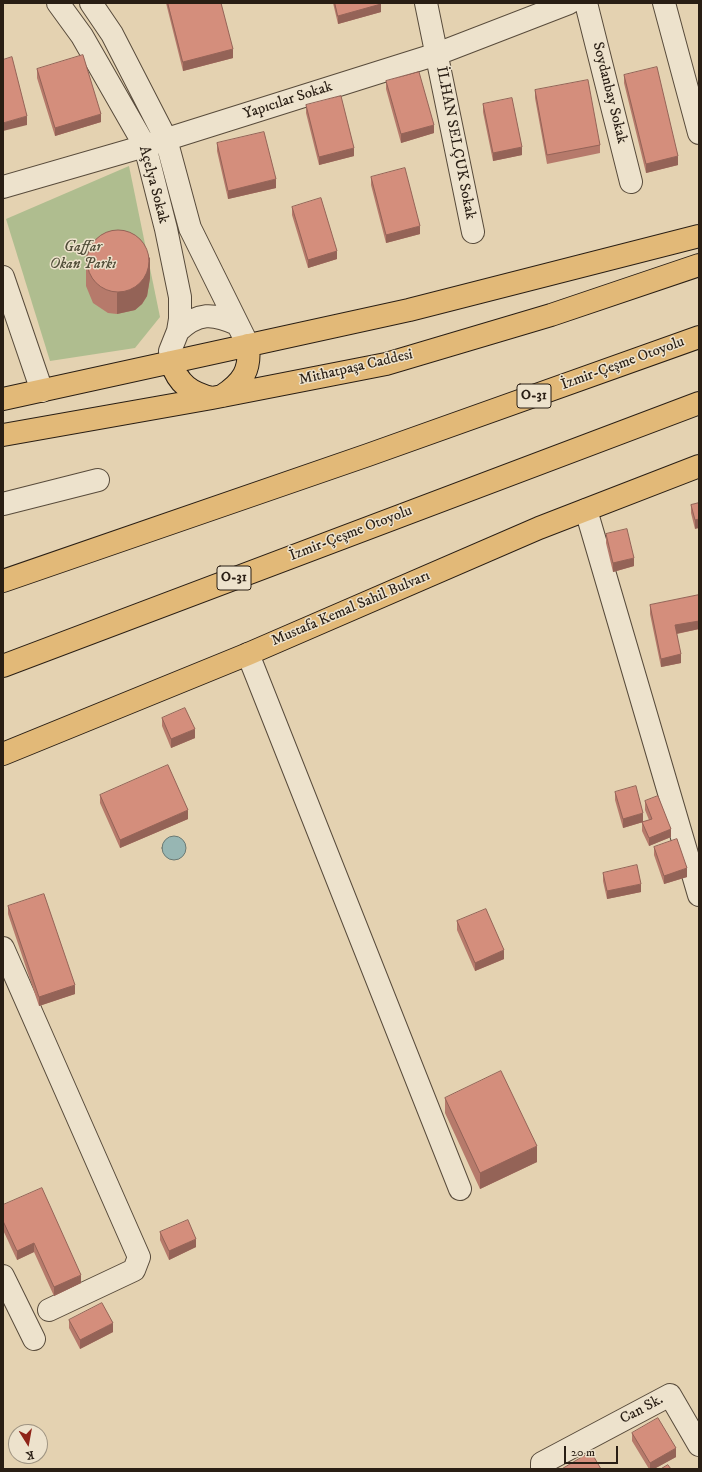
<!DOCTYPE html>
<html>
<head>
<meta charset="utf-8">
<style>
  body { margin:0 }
  #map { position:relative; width:702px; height:1472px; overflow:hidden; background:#e4d2b1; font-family:"IM FELL DW Pica",serif }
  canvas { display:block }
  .frame { position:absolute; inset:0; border:4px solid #291e14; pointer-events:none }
  .north { position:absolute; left:8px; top:1424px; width:40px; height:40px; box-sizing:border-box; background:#ede2cc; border:1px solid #9f9482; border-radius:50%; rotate:169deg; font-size:11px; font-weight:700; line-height:16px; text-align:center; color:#291e14 }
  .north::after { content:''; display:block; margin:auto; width:14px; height:18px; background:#8f2418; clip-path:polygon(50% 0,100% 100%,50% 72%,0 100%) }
  .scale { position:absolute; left:564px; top:1446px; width:54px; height:18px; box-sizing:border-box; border:2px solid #291e14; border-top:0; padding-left:5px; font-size:12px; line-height:14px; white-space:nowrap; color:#291e14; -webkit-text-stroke:3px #ede2cc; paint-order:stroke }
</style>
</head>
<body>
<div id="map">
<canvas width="702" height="1472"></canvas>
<div class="frame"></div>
<div class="north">K</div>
<div class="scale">20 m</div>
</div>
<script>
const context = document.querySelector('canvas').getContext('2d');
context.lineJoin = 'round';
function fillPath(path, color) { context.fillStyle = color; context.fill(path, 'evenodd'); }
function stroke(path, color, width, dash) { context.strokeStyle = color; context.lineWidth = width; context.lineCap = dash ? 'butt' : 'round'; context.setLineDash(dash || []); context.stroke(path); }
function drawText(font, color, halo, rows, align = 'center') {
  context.font = font + ' "IM FELL DW Pica",serif'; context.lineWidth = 3; context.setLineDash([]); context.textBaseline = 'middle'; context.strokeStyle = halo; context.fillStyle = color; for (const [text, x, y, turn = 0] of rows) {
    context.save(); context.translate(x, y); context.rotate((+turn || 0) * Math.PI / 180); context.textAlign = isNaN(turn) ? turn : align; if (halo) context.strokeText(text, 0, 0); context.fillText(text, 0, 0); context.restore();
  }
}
fillPath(new Path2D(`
  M129,166L160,317L135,348L50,361L6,219Z`), '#afbd8f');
const water = new Path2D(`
  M162 848a12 12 0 1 1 24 0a12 12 0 1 1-24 0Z`);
fillPath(water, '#97b6b3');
stroke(water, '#6b7973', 1);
const minor = new Path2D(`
  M58,3L82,36L145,146L166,229L180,297V319L178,331L170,351L171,362
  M91,3L112,34L166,139L190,228L248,345
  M426,3L473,232
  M586,3L631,182
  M664,3L699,133
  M3,187L145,146L437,54L569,3
  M3,277L42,391
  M178,331C198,312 213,313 237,324
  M3,504L98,480
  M586,510L699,895
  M248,654L460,1189
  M3,948L139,1257L134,1270L49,1310
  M3,1276L34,1339
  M542,1469V1463L670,1395L699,1445`);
const major = new Path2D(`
  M171,362C178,384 191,393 212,398
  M222,396C243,382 251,370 248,345
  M3,399L409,310L699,236
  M3,435L212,398L386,364L551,315L699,265
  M3,754L248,654L539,528L699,466`);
const highway = new Path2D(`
  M3,581L368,455L699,337
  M3,666L699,403`);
stroke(minor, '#584b3b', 24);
stroke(major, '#291e14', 24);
stroke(highway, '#291e14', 24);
stroke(minor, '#ede2cc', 22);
stroke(major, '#e2b978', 22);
stroke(highway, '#e2b978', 22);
fillPath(new Path2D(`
  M166,3H221L233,58L183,71Z
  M333,3H381V12L338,24Z
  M37,69L101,122L55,136L37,78Z
  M624,75L678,165L646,173L624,83Z
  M386,81L434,133L401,143L386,89Z
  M535,90L600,145V153L547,164L535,98Z
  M483,104L522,155L493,161L483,112Z
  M306,105L354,156L319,165L306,113Z
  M217,143L276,188L228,199L217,151Z
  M371,177L420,234L386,243L371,185Z
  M292,207L337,259L308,268L292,215Z
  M86,255L150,278L147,296L142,304L135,310L117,314L108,313L93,303L86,286Z
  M699,503L695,529L691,513V505Z
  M606,534L634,566L613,572L606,543Z
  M699,595V629L677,634L681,663L661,667L650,614V605Z
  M162,718L195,738L171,748L162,726Z
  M615,792L643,822L649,820L645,810V801L671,837L649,846L642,831V822H643L623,828L615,800Z
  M100,795L188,819L120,848L100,803Z
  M654,847L687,877L664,884L654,855Z
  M603,873L641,892L607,899L603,881Z
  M8,906L75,994L39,1006L8,914Z
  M457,921L504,959L475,971L457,930Z
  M445,1098L537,1162L480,1189L445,1113Z
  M3,1205L81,1283L54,1296L34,1252L17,1260L3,1230Z
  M160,1232L196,1247L169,1260L160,1240Z
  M69,1320L113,1332L80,1349L69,1328Z
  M632,1433L676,1457L654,1469H649L632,1441Z`), '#b67a6b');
fillPath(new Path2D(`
  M381,4V12L338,24V16Z
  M233,49V58L183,71V62Z
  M101,114V122L55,136V128Z
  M27,116V125L3,131V123Z
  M434,125V133L401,143V134Z
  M522,147V155L493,161V153Z
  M354,148V156L319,165V157Z
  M678,156V165L646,173V164Z
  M276,179V188L228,199V191Z
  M420,226V234L386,243V235Z
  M337,251V259L308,268V260Z
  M150,257V278L147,296L142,304L135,310L117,314V293Z
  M699,519V528L695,529V520Z
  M634,558V566L613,572V563Z
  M699,621V629L675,634V625Z
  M681,654V663L661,667V659Z
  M195,729V738L171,748V739Z
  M188,810V819L120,848V840Z
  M643,813V822L623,828V819Z
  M671,829V837L649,846V838Z
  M687,868V877L664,884V876Z
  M641,884V892L607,899V891Z
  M504,950V959L475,971V963Z
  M75,985V994L39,1006V997Z
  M537,1146V1162L480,1189V1173Z
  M196,1239V1247L169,1260V1251Z
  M34,1243V1252L17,1260V1251Z
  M81,1275V1283L54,1296V1287Z
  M113,1323V1332L80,1349V1340Z
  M676,1448V1457L654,1469H650V1463Z`), '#946357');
const building = new Path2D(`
  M168,3H221L233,49L183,62Z
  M335,3H381V4L338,16Z
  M83,55L101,114L55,128L37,69Z
  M12,57L27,116L3,123V60Z
  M657,67L678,156L646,164L624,75Z
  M419,72L434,125L401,134L386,81Z
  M588,80L600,145L547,155L535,90Z
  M341,96L354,148L319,157L306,105Z
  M512,98L522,147L493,153L483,104Z
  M264,132L276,179L228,191L217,143Z
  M405,168L420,226L386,235L371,177Z
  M321,198L337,251L308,260L292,207Z
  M87 261a31 31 0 1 1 62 0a31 31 0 1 1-62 0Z
  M699,503V519L695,520L691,505Z
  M627,529L634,558L613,563L606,534Z
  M699,595V621L675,625L681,654L661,659L650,605Z
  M185,708L195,729L171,739L162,718Z
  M168,765L188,810L120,840L100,795Z
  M636,786L643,813L623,819L615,792Z
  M658,796L671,829L649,838L642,822L652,819L645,801Z
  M677,839L687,868L664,876L654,847Z
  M637,865L641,884L607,891L603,873Z
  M44,894L75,985L39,997L8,906Z
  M486,909L504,950L475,963L457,921Z
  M501,1071L537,1146L480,1173L445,1098Z
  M42,1188L81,1275L54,1287L34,1243L17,1251L3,1221V1205Z
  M188,1220L196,1239L169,1251L160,1232Z
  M102,1303L113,1323L80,1340L69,1320Z
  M658,1418L676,1448L650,1463L632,1433Z
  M591,1452L601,1469H562Z
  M668,1465L671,1469H661Z`);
fillPath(building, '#d48e7c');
stroke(building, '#946357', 1);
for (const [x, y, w] of [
  [534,396,34],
  [234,578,34]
]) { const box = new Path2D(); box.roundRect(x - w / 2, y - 12, w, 24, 3); context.fillStyle = '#ede2cc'; context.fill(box); stroke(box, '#291e14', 1); }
drawText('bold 14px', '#291e14', null, [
  ["O-31",534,396],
  ["O-31",234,578]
]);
drawText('15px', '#291e14', '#ede2cc', [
  ["Soydanbay Sokak",609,93,76],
  ["Yapıcılar Sokak",288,101,-18],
  ["İLHAN SELÇUK Sokak",455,143,79],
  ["Açelya Sokak",153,185,75],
  ["İzmir-Çeşme Otoyolu",623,364,-20],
  ["Mithatpaşa Caddesi",356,368,-13],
  ["İzmir-Çeşme Otoyolu",351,534,-21],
  ["Mustafa Kemal Sahil Bulvarı",351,609,-23],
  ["Can Sk.",642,1410,-28]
]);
drawText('italic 15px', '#514e39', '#ede2cc', [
  ["Gaffar",83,248],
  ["Okan Parkı",83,265]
]);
</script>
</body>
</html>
